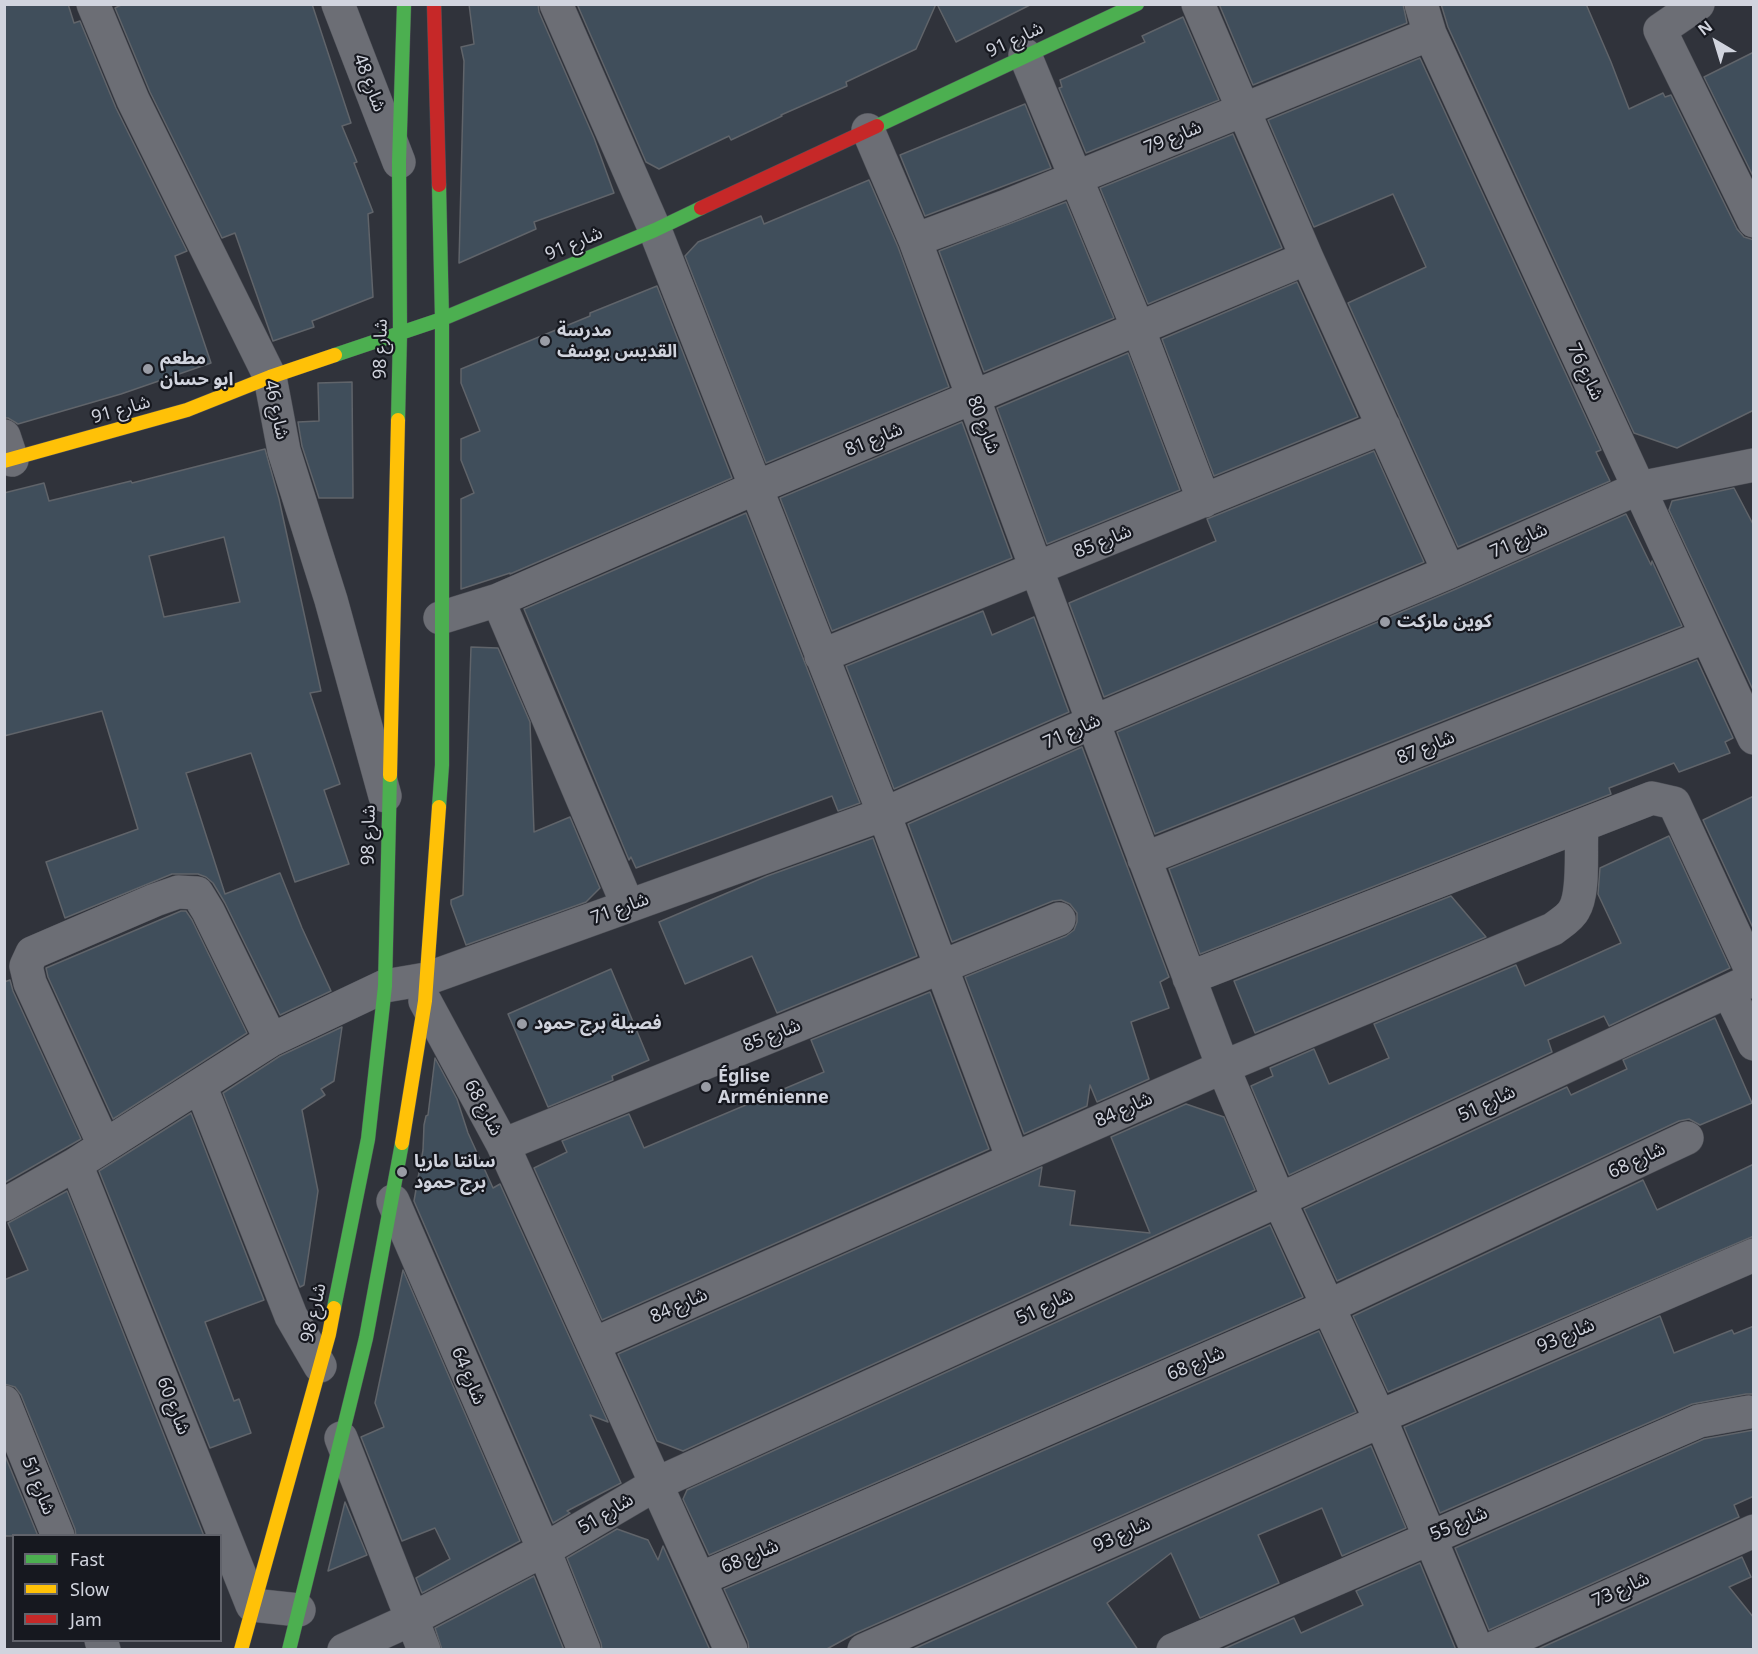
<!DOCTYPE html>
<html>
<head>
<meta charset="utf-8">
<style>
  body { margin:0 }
  #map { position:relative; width:1758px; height:1654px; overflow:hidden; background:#30333b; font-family:"Noto Sans",sans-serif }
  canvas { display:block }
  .frame { position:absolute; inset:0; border:6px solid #d1d4de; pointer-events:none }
  .legend { position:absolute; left:12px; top:1534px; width:210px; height:108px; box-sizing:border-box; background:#16181f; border:2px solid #61636b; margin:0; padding:8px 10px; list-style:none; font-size:18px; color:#d1d4de }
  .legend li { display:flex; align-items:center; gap:12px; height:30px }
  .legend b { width:30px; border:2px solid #61636b }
  .north { position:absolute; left:1686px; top:12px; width:60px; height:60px; -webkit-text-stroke:4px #16181f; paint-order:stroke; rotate:322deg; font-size:16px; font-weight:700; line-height:24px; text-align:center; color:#d1d4de }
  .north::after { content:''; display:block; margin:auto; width:21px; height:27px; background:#d1d4de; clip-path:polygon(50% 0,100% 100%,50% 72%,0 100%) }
</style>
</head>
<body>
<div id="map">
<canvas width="1758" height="1654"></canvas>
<div class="frame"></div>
<ul class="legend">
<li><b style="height:8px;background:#4caf50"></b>Fast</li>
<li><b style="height:8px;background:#ffc107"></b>Slow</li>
<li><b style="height:8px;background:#c62828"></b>Jam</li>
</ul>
<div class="north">N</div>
</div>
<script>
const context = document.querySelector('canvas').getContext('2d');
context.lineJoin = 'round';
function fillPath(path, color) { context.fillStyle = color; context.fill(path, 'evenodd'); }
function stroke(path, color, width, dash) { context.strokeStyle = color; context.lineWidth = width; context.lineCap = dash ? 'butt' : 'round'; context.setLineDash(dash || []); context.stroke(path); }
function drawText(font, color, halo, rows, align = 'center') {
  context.font = font + ' "Noto Sans","Noto Sans Arabic",sans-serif'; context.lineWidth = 4.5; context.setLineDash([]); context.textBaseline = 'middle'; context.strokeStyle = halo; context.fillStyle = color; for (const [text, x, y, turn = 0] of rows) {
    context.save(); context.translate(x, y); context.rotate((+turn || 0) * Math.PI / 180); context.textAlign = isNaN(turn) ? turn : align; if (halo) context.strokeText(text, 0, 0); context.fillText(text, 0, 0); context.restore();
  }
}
const building = new Path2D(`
  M4,4H68L74,23L80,21L116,108L187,251L175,256L211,363L121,394L18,424L8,418H4Z
  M123,4H312L351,123L342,126L357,162L354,163L373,212L368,214L373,297L312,321L314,327L273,341L235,233L222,238L150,92L115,8Z
  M469,4H538L539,12L594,138L614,193L534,222L536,229L459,263L464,61L461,47L474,44Z
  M577,4H936L916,49L846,82L847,86L781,115L782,116L731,140L729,136L659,169L646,162Z
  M937,4H1032L956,42Z
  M1219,4H1403L1407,23L1253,85Z
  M1441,4H1586L1611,62L1629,109L1663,93L1665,97L1671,95L1737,229L1744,237L1754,240V410L1677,448L1634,433L1448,27Z
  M1183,17L1219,100L1086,153L1059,88L1062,87L1060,80L1145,42L1142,36Z
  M1754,52V178L1704,77Z
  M1420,58L1601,450L1596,452L1610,481L1458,547L1348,303L1426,267L1393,194L1314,227L1268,120Z
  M1025,104L1051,168L925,216L900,155Z
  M1233,134L1282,248L1148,304L1100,188Z
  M869,180L898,247L949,387L766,463L685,256L698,242L761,216L764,224Z
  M1066,202L1114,318L984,372L939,251Z
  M1297,282L1358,417L1214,476L1162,339Z
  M657,286L732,478L510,574V573L461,589V499L474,493L461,460V439L480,431L461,383V369L590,316V313Z
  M1128,353L1180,490L1047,544L997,408Z
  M352,382L353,498H319L302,446L298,422L319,421L318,383Z
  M962,422L1012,558L832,631L780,498Z
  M265,449L279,499L321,691L310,693L340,784L324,790L349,864L295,882L251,753L186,773L225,894L280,873L302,928L331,991L280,1015L225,903L213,883L206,877L198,874H172L65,918L46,862L138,829L102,711L4,736V493L44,483L49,501L131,481L132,483ZM224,537L240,602L164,617L149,556Z
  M1374,451L1424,562L1104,697L1069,603L1216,541L1207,519Z
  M1734,488L1754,526V692L1669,510L1672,501Z
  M746,513L860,803L838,811L832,796L636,868L631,857L629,860L524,609Z
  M1626,514L1651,565L1652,561L1682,626L1155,834L1117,732L1456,589Z
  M983,611L992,635L1034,617L1069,712L894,789L846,666Z
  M471,647L498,648L530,722L534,832L570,817L600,888L586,902L466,945L451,904V900L463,895Z
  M1697,660L1733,738L1725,742L1730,753L1679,772L1674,763L1609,788L1611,794L1200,954L1169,869Z
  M1082,747L1169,977L1160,982L1169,1008L1131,1022L1149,1079L1097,1102L1090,1085L1087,1106L1024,1134L965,977L1066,936L1074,930L1077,922V913L1070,904L1061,900L1053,901L952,942L908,824Z
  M1754,796V930L1703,820Z
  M1669,836L1730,968L1609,1026L1604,1016L1548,1040L1552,1052L1289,1175L1251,1086L1273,1076L1270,1068L1314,1049L1329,1084L1389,1058L1374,1024L1516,965L1525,986L1621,943L1598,894L1600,868Z
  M873,838L917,956L777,1013L752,956L685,984L659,922L767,876Z
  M1451,896L1486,937L1255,1033L1234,981Z
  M181,911H186L192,920L247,1033L113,1119L48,977L46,968Z
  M611,969L649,1060L612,1076L613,1080L548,1107L508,1014Z
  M10,980L13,991L81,1139L4,1183V982Z
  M930,992L989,1149L602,1320L534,1168L567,1152L562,1141L629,1114L644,1148L824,1072L811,1040Z
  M1715,1018L1752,1103L1700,1125L1689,1119L1679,1121L1337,1281L1304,1209L1567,1087L1571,1095L1627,1069L1623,1060Z
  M342,1027L334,1081L321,1089L325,1095L302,1110L318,1191L304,1285L300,1287L223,1093L280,1056Z
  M435,1058L457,1099L468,1133L493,1188L500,1184L608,1422L590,1415L621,1483L567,1511L570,1513L553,1523L414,1201L423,1150L424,1125L426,1116L428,1115Z
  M1186,1104L1224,1117L1255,1190L683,1451L657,1441L618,1354L1042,1167L1039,1186L1075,1191L1070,1225L1150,1233L1111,1137Z
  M191,1113L264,1300L205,1322L234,1401L239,1399L251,1433L210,1448L99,1171Z
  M1754,1164V1236L1388,1392L1353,1316L1643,1180L1657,1210Z
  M67,1191L204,1536H76L75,1529L21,1395L15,1387L4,1384V1280L28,1270L8,1223Z
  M1270,1225L1303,1297L709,1555L683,1499L687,1490Z
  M403,1270L520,1541L422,1593L416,1578L450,1559L435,1528L402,1541L361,1437L384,1427L375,1403Z
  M1660,1316L1674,1353L1732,1330L1734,1334L1754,1326V1394H1746L1692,1404L1440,1513L1404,1427Z
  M1319,1331L1356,1412L856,1633L825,1650H749L748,1642L724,1589Z
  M1754,1430V1496L1734,1505L1739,1517L1489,1630L1455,1548L1704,1439Z
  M1371,1446L1406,1528L1342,1556L1322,1508L1258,1535L1279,1583L1200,1618L1171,1553L1107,1603L1138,1650H911Z
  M4,1453L38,1536H4Z
  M345,1502L367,1555L328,1571Z
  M617,1529L648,1540L658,1560L663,1546L710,1650H602L601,1643L567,1558Z
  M1742,1557L1751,1577L1729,1587L1754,1618V1650H1536Z
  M1420,1563L1456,1650H1221L1294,1618L1301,1633L1363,1605L1356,1591Z
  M534,1576L564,1650H442L435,1628Z`);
fillPath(building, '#404e5b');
stroke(building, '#60646a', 1.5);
const street = new Path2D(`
  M93,4L133,100L270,377L284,451L331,600L385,796
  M338,4L399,162
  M556,4L655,230L884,814L1013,1159
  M1198,4L1307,258L1449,572
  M1421,4L1430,34L1754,738
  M1698,4L1660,30L1754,221
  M1025,55L1138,328L1204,501
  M868,130L915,240L1093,722L1223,1067L1279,1200L1381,1421L1477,1650
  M915,240L1004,207L1430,34
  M4,436L12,460
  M498,600L628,906
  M440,618L498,600L755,488L1307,258
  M821,656L1384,427
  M1144,859L1707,636
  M1189,978L1652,798L1674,803L1754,976
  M1729,992L1754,1044
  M425,1001L503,1145L731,1650
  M200,1085L291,1316L320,1366
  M104,1145L30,983L26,966L32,953L155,900L178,892L197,893L208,911L271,1040
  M503,1145L1059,919
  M76,1164L252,1605L299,1610
  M393,1201L544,1550L584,1650
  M4,1205L76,1164L271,1040L385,986L426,979L884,814L1093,722L1449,572L1639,488L1754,465
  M594,1344L1223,1067L1553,929C1559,924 1570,918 1574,910C1585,892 1580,849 1582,826
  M4,1402L58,1536
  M1379,1417L1754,1255
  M341,1438L424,1650
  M700,1579L1327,1307L1687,1138
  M101,1640L104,1650
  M344,1650L412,1619L544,1550L658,1483L1279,1200L1754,979
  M864,1650L1381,1421
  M1173,1650L1699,1421L1749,1412
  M1489,1650L1754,1531`);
const fast = new Path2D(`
  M877,126L1137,4
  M439,185L442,319V765L439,807
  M335,355L442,319L655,230L701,208
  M398,420L400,334L399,162L404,4
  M334,1308L368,1139L385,986L390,775
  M289,1650L366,1338L402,1143`);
const slow = new Path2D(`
  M4,461L187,410L270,377L335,355
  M390,775L398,420
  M402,1143L425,1001L439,807
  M241,1650L329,1334L334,1308`);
const jam = new Path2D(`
  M434,4L439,185
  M701,208L877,126`);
stroke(street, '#4e5057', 34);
stroke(fast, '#4e5057', 15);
stroke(slow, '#4e5057', 15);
stroke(jam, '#4e5057', 15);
stroke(street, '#6c6e75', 33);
stroke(fast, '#4caf50', 14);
stroke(slow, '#ffc107', 14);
stroke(jam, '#c62828', 14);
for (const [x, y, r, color] of [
  [545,341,6,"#999ca5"],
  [148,369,6,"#999ca5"],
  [1385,622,6,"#999ca5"],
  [522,1024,6,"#999ca5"],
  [706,1087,6,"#999ca5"],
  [402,1172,6,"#999ca5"]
]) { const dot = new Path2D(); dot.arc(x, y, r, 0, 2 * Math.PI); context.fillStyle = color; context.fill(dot); stroke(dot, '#16181f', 2); }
drawText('18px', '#d1d4de', '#16181f', [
  ["شارع 91",1015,40,-25],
  ["شارع 48",369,83,69],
  ["شارع 79",1173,138,-22],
  ["شارع 91",574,244,-23],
  ["شارع 98",381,349,-89],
  ["شارع 76",1585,372,65],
  ["شارع 91",121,410,-16],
  ["شارع 46",276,410,78],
  ["شارع 80",983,425,69],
  ["شارع 81",874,440,-22],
  ["شارع 71",1519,541,-24],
  ["شارع 85",1103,542,-22],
  ["شارع 71",1072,732,-24],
  ["شارع 87",1426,748,-22],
  ["شارع 98",369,835,-89],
  ["شارع 71",620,909,-20],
  ["شارع 85",772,1036,-22],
  ["شارع 51",1487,1104,-25],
  ["شارع 68",483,1108,62],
  ["شارع 84",1124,1110,-24],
  ["شارع 68",1637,1161,-25],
  ["شارع 84",679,1306,-24],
  ["شارع 51",1045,1307,-25],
  ["شارع 98",314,1313,-77],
  ["شارع 93",1566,1336,-23],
  ["شارع 68",1196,1364,-23],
  ["شارع 64",468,1376,67],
  ["شارع 60",173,1406,68],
  ["شارع 51",38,1486,68],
  ["شارع 51",606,1514,-31],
  ["شارع 55",1459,1524,-23],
  ["شارع 93",1122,1535,-24],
  ["شارع 68",750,1557,-23],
  ["شارع 73",1621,1590,-24]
]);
drawText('bold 18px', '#d1d4de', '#16181f', [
  ["مدرسة",557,331],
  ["القديس يوسف",557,352],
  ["مطعم",160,359],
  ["ابو حسان",160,380],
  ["كوين ماركت",1397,622],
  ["فصيلة برج حمود",534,1024],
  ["Église",718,1077],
  ["Arménienne",718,1098],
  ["سانتا ماريا",414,1162],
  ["برج حمود",414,1183]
], 'left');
</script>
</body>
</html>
